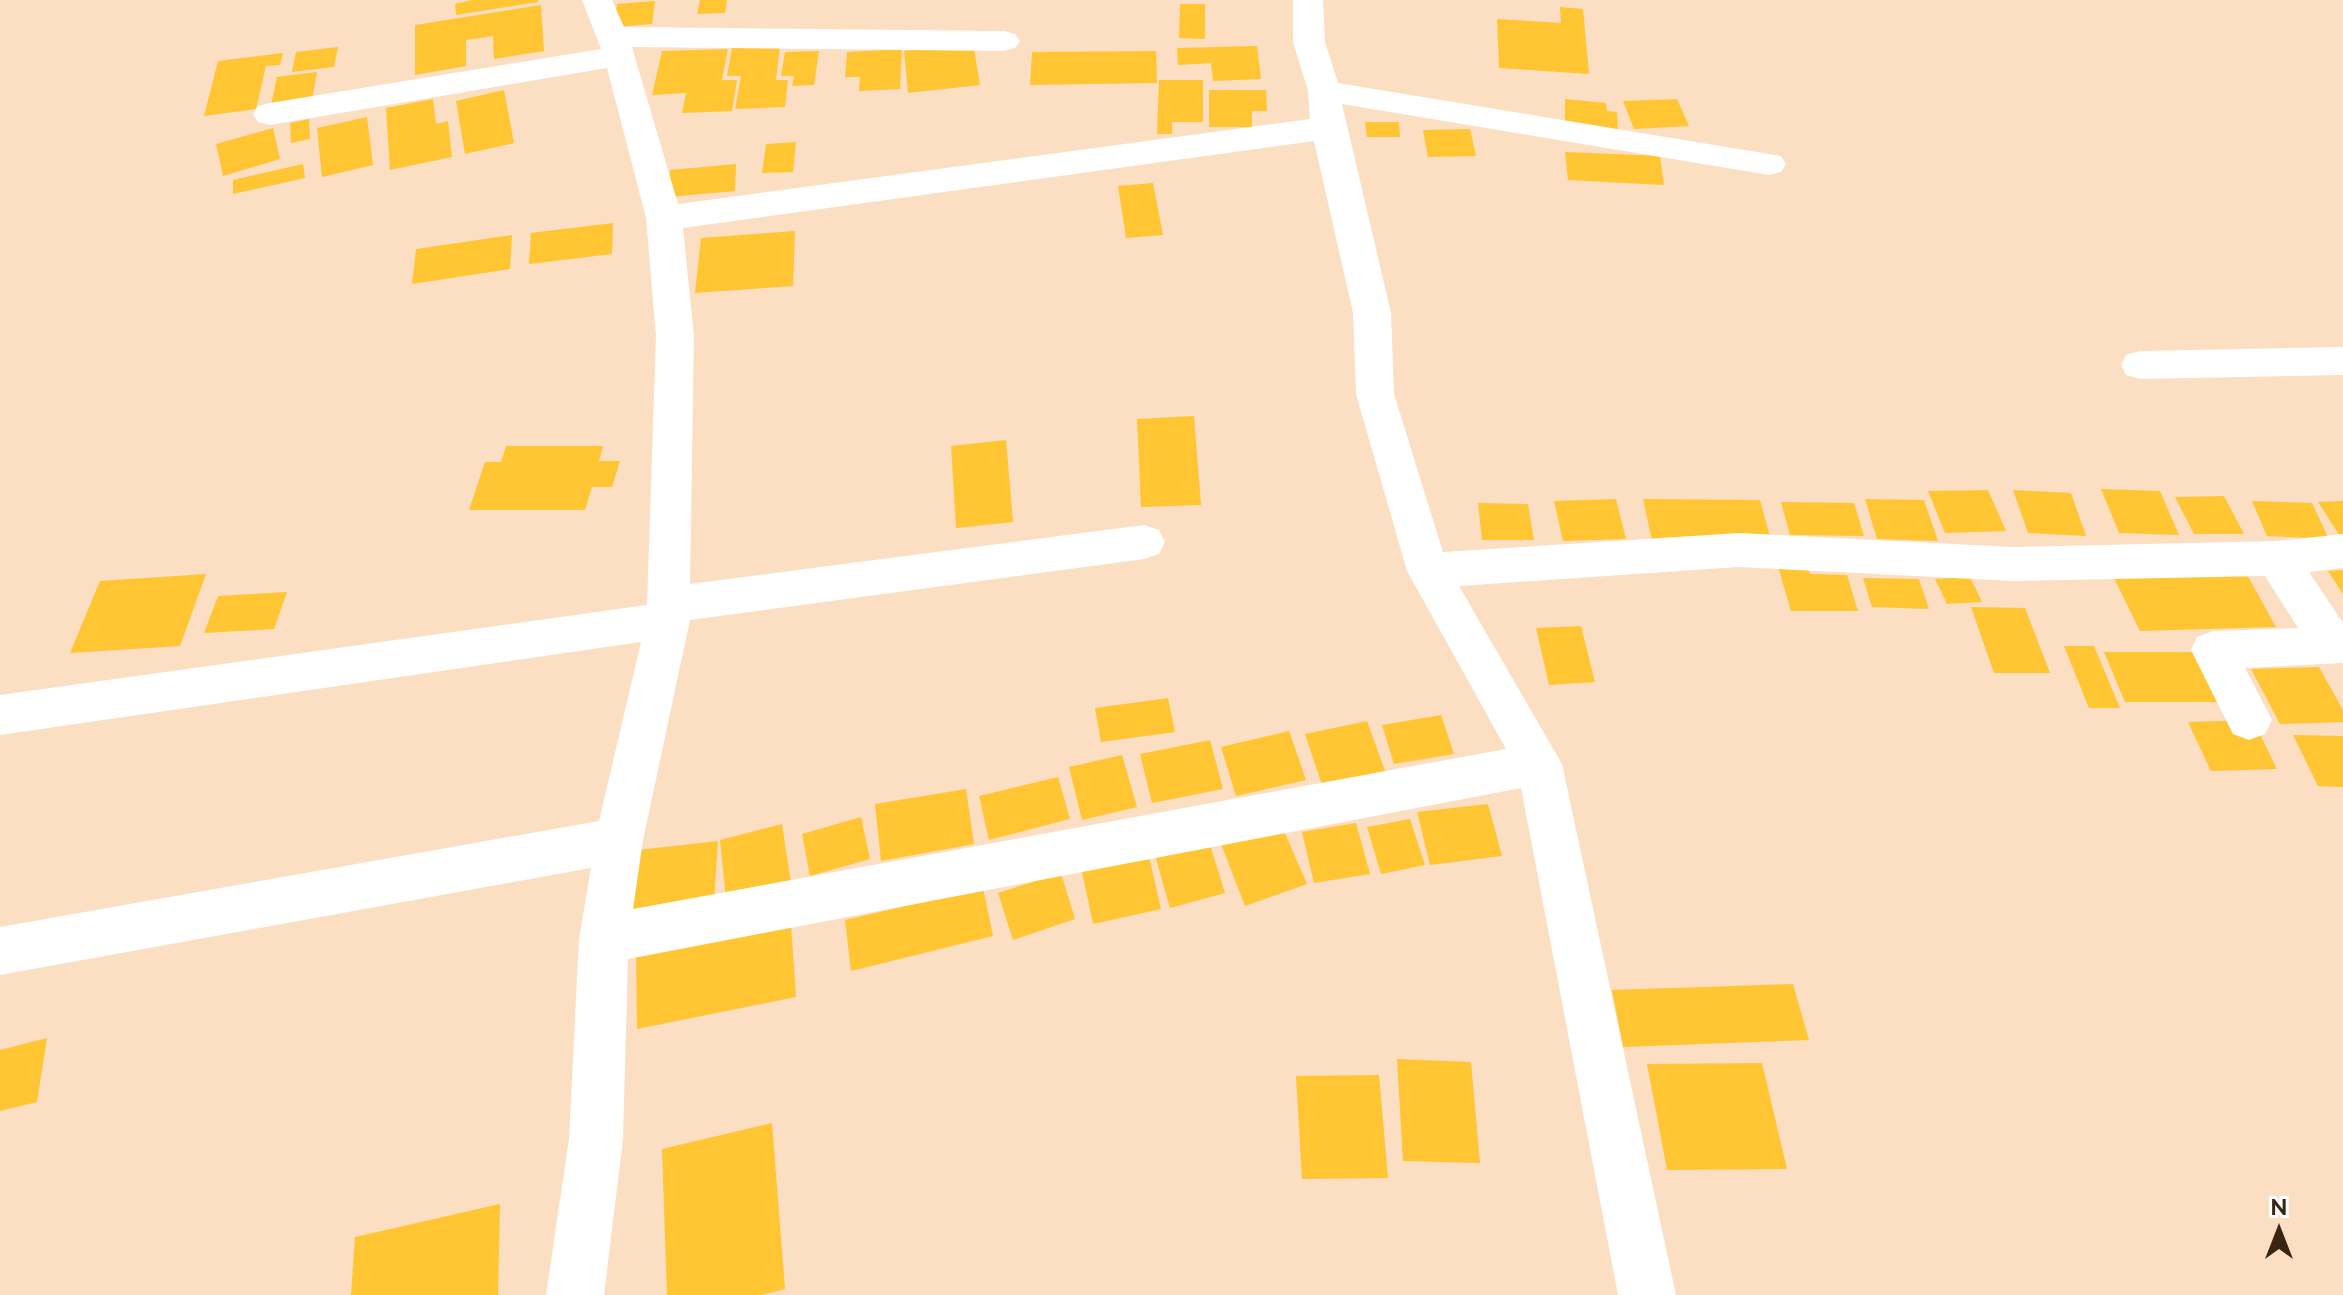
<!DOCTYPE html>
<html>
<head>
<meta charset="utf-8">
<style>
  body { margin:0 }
  #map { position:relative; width:2343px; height:1295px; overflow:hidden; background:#fcdec2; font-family:Raleway,sans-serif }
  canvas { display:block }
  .north { position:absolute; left:2239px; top:1191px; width:80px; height:80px; -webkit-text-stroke:6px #fff; paint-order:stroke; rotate:0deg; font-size:22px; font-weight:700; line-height:32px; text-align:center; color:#382613 }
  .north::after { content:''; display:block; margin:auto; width:28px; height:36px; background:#382613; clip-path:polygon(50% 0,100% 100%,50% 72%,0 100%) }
</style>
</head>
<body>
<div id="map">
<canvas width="2343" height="1295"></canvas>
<div class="north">N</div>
</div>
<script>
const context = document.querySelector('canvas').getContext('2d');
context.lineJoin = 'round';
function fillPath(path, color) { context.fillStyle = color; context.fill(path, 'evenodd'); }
fillPath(new Path2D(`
  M538,0V2L456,15L455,4L472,0Z
  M700,0H727L725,13L697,14Z
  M655,1L652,24L614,27L617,4Z
  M1180,4H1205V39L1179,38Z
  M541,5L544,51L494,59L493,36L466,40V66L415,75V25Z
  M1560,7L1583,9L1589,74L1499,68L1497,19L1561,23Z
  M973,43L980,85L908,93L904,51Z
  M780,46L776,80H788L785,107L735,109L741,76H727L732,48Z
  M1257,46L1261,79L1213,81L1211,63L1178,65L1177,48Z
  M338,47L334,67L292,72L296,52Z
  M728,49L722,80H737L732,111L682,113L686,93L652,95L662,51Z
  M902,49L900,89L859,91L860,77H845L847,52Z
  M819,51L814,85L792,86L794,76H781L785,52Z
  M1156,51L1157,83L1030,85L1032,52Z
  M283,53L280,65L266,66L256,109L204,116L218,61Z
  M317,72L312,100L271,105L277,77Z
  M1159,80H1203V122H1172V134H1157Z
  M504,90L514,143L465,154L456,101Z
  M1209,90H1266L1267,111H1252V127H1209Z
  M433,99L436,124L448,121L452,157L390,170L386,108Z
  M1565,99L1606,103L1607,111L1617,112L1618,130L1565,125Z
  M1677,99L1689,126L1634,129L1623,101Z
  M367,117L373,165L322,177L317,128Z
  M309,119L310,139L291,143L290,123Z
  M1365,122H1399L1400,137H1367Z
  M273,128L280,159L223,176L216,144Z
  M1470,129L1476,156L1428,157L1423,130Z
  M796,142L793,172L762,173L766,144Z
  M1565,152L1660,156L1664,185L1568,180Z
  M303,164L305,178L233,194V180Z
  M736,164L735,191L668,197L670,170Z
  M1153,183L1163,235L1126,238L1118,186Z
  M613,223L612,254L529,264L531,233Z
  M795,231L793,286L695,293L701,238Z
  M512,235L510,269L412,284L416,249Z
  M1194,416L1201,505L1141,507L1137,419Z
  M1006,440L1013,522L956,528L951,446Z
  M506,446H603L599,461H620L612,487H592L585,510H469L485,462H501Z
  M2101,489L2160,491L2179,535L2119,533Z
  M1988,490L2006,531L1945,533L1928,491Z
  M2013,490L2071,493L2086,536L2028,533Z
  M2224,496L2244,534H2194L2175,497Z
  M1616,499L1626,539L1563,541L1554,501Z
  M1643,499L1760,500L1771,540H1652Z
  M1865,499L1924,500L1938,541L1877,539Z
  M2252,501L2312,503L2329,539L2267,536Z
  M2343,501V535L2340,536L2318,502Z
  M1781,502L1854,503L1864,536L1790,535Z
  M1478,503L1528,504L1534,540H1482Z
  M1777,563H1806L1810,574L1847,575L1858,611H1791Z
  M2244,569L2276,627L2140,631L2112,574Z
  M2343,570V594L2328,571Z
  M206,574L180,646L70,653L100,581Z
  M1970,577L1982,602L1947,604L1935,579Z
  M1863,578L1919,579L1929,609L1872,607Z
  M287,592L274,629L204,633L218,596Z
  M1971,607L2025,608L2050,673H1994Z
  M1581,626L1595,682L1549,685L1536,628Z
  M2064,646H2094L2120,708H2089Z
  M2104,652H2197L2221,702H2125Z
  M2319,667L2343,710V722L2280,724L2251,669Z
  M1168,698L1175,732L1101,742L1095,708Z
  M1441,715L1454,754L1394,764L1382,725Z
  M2253,720L2277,769L2211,771L2188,722Z
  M1367,721L1385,771L1322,785L1305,734Z
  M1289,731L1306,780L1236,796L1221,747Z
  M2293,735L2343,736V787L2318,786Z
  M1210,740L1223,789L1152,803L1140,754Z
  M1122,755L1137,807L1082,820L1069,767Z
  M1058,777L1070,819L989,840L979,796Z
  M966,789L974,844L881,861L875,804Z
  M1488,804L1502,856L1430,865L1417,812Z
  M861,817L870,859L810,876L802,834Z
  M1410,819L1425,865L1381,874L1367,827Z
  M1356,823L1370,874L1314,883L1302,832Z
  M782,824L791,883L726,899L720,840Z
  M1281,824L1307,884L1245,906L1221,844Z
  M1208,838L1225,893L1170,908L1154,852Z
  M718,841L714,901L632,909L638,850Z
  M1148,852L1161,909L1093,924L1081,867Z
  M1061,873L1075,919L1013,940L998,893Z
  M983,888L993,936L851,971L845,920Z
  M791,924L796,997L637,1029L636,953Z
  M1793,984L1809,1040L1623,1047L1612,990Z
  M47,1038L37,1102L0,1111V1050Z
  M1397,1059L1471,1062L1480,1163L1403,1161Z
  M1762,1063L1787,1169L1667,1170L1647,1064Z
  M1379,1075L1388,1178L1302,1179L1296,1076Z
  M772,1123L785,1289L762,1295H667L662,1149Z
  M500,1204L498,1295H351L355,1237Z`), '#ffc533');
fillPath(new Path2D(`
  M582,0H612L624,27L1004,31L1015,34L1020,41L1015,48L1004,51L632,47L678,204L1310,119L1308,91L1293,42V0H1323L1325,42L1338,83L1781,156L1786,164L1781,172L1769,175L1342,104L1391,313L1394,394L1443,552L1739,533L2013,547L2277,541L2343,534V568L2309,572L2343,623V663L2245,668L2272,720L2265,734L2249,740L2233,734L2191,650L2197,637L2213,631L2298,628L2265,576L2013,581L1739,567L1459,586L1562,764L1676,1295H1618L1521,788L628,959L623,1139L604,1295H546L569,1139L579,939L591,868L0,975V927L599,821L641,642L0,735V695L647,605L656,336L646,218L607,68L270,125L258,122L253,114L258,106L270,103L601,49ZM1314,141L1353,313L1356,394L1407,571L1506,749L633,909L643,840L690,620L1144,559L1159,554L1165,542L1159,530L1144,525L690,584L694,336L683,228Z
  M2343,347V375L2140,379L2126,375L2121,365L2126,355L2140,351Z`), '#fff');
</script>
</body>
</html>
